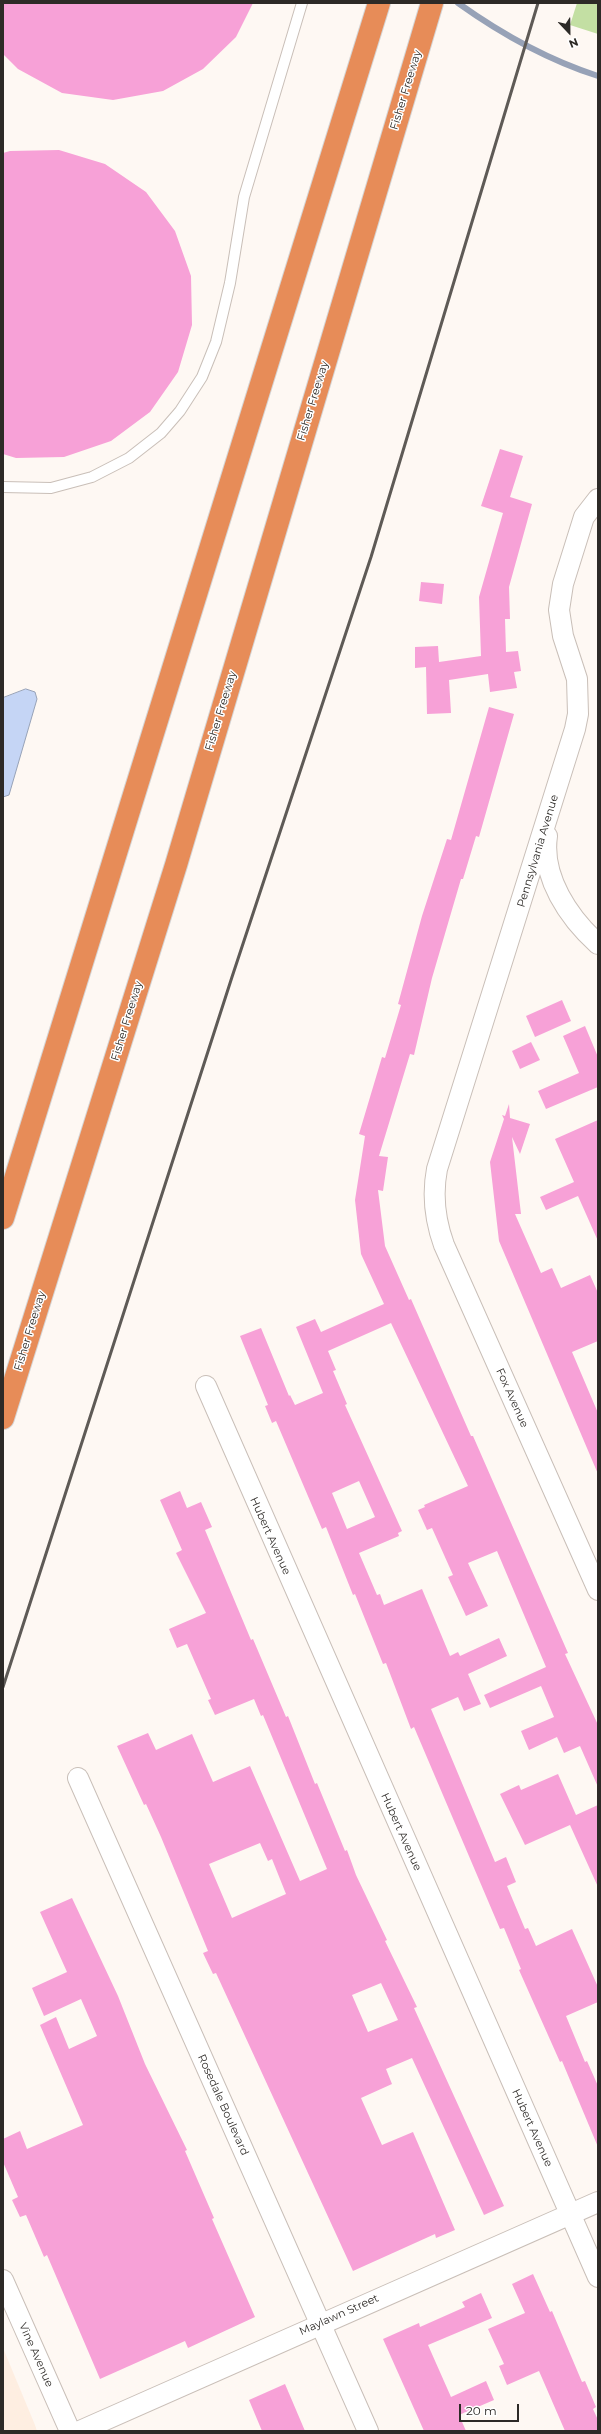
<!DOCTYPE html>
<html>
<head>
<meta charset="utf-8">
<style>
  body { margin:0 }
  #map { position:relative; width:601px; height:2434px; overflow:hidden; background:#fef8f3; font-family:Montserrat,sans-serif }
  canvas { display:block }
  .frame { position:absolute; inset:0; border:4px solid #2d2a27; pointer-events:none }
  .north { position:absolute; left:549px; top:12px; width:40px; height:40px; -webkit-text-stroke:3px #fff; paint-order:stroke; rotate:158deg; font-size:11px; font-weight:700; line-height:16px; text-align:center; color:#2d2a27 }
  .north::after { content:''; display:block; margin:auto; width:14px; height:18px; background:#2d2a27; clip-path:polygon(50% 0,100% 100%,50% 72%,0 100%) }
  .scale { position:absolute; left:459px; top:2404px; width:60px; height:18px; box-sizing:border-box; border:2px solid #2d2a27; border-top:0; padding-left:5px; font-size:12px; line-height:14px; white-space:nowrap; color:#2d2a27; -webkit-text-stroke:3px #fff; paint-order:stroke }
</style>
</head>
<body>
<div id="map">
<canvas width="601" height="2434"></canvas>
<div class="frame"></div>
<div class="north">N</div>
<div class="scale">20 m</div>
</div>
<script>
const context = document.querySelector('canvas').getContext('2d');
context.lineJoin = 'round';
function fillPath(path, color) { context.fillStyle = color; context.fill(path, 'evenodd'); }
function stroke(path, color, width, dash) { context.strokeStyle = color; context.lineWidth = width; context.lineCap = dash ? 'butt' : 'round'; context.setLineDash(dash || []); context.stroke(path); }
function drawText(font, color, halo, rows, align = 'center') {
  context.font = font + ' Montserrat,sans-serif'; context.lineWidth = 3; context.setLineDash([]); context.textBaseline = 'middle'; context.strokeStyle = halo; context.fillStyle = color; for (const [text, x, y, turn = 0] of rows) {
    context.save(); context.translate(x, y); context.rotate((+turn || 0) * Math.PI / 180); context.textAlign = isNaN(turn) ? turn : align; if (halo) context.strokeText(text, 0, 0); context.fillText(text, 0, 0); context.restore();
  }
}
fillPath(new Path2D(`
  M3,2348L35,2425L37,2431H3Z`), '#feeee1');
fillPath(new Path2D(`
  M577,3H598V34L570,25Z`), '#c3dfa3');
const water = new Path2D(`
  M26,689L35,692L37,699L9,795L3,797V698Z`);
fillPath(water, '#c5d5f5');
stroke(water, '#97a2b7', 1);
stroke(new Path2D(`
  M458,3C500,33 548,60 598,76`), '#97a2b7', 6);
fillPath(new Path2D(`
  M3,3H253L236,37L203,69L163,91L113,100L62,93L18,69L3,54Z
  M59,150L105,164L146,192L175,231L191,276L192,325L178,372L150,412L111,441L64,457L16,458L3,454V153L10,151Z
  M500,449L523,456L510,497L532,504L509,587L510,619H505L506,652L518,651L521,671L514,672L517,688L490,692L488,674L449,680L451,713L427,714L426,667L415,668V647L438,646L439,662L481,656L479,597L503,513L481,506Z
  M421,582L444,584L442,604L419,601Z
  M489,707L514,714L479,837L476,836L463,879H461L432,978L414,1055L410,1054L379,1156L388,1157L383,1191L378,1190L385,1246L409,1300L411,1299L471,1436H473L568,1653L565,1654L598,1725V1787L580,1746L564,1753L557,1737L529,1750L521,1731L554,1717L541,1686L490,1708L484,1695L546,1667L497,1551L468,1563L488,1606L466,1616L448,1577L453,1575L432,1528L427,1530L418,1510L425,1507L424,1505L468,1486L391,1323L328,1351L336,1370L333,1371L347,1404L345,1405L402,1531L398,1533L399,1536L359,1553L377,1595L380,1594L384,1605L422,1589L450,1656L458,1652L460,1656L499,1638L507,1656L468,1674L481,1704L464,1711L458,1697L431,1709L495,1862L506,1857L516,1882L507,1886L525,1929L528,1928L536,1946L572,1929L598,1987V2002L566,2016L585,2062L587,2061L598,2086V2147L562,2061L560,2062L519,1970L521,1969L504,1928L500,1929L414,1727L411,1729L386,1663L383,1664L355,1594L353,1595L326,1527L322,1529L276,1421L272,1423L265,1406L268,1405L240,1336L261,1328L289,1396L290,1395L295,1405L323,1393L296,1327L315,1319L321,1332L384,1304L361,1254L355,1200L365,1136L359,1134L382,1057L385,1058L401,1005L398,1004L422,916L447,839L451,840ZM359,1481L375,1517L347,1529L332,1493Z
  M562,1000L571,1021L535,1037L526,1016Z
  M585,1026L598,1057V1087L546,1109L538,1091L579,1073L563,1036Z
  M531,1042L540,1060L520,1069L512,1051Z
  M509,1104L510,1118L530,1124L520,1154L512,1137L521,1214H515L541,1273L552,1268L561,1288L590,1275L598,1293V1341L572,1352L598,1413V1474L499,1241L490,1162L504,1119L502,1115L505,1116Z
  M598,1120V1241L578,1196L546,1210L540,1197L574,1182L555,1139Z
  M180,1491L187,1508L201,1502L212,1527L205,1530L251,1640L253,1639L286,1717L288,1716L315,1784L317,1783L345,1851L347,1850L356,1875L387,1940L385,1941L417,2007L414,2008L504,2206L484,2215L412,2058L386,2069L392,2084L361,2098L382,2145L413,2132L455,2230L436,2238L435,2234L353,2271L216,1973L213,1974L203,1953L208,1951L161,1837L146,1804L144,1805L117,1746L148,1733L156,1750L192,1734L213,1782L250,1766L300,1881L327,1869L263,1715L261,1716L254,1699L215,1715L208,1700L211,1699L187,1644L177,1648L169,1629L206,1613L176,1553L182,1550L160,1500ZM260,1843L268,1861L272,1859L286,1894L232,1918L209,1864ZM381,1983L398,2020L368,2032L352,1995Z
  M558,1774L576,1815L598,1805V1887L570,1825L525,1845L500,1794L519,1785L521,1790Z
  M72,1898L118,1996L145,2064L187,2150L185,2151L214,2218L212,2219L255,2317L188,2348L185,2341L100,2379L47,2255L44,2257L26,2215L20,2217L12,2200L18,2197L3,2162V2139L20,2131L27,2149L83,2125L40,2025L56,2017L69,2049L97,2036L81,1999L44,2016L32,1988L67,1972L40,1912Z
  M533,2274L550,2312L552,2311L582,2382L585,2381L596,2407L593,2409L598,2420V2431H565L539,2371L507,2385L499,2366L504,2364L488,2329L525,2313L512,2284Z
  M481,2293L492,2318L428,2345L451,2397L486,2381L494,2400L459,2415L466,2431H424L383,2339L419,2323L420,2327L465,2307L462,2302Z
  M285,2384L305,2431H262L249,2400Z`), '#f7a1d7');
const service = new Path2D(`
  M3,487L51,488L92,477L129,458L161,433L180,411L202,377L216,342L230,283L244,197L302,3`);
const minor = new Path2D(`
  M598,499L584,517L563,584L559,610L563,636L577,679L578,714L575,729L437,1169C432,1195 435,1220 444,1245L598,1590
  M547,836C541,877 569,918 598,944
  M206,1386L598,2277
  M78,1778L368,2431
  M3,2280L70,2431
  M80,2431L598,2202`);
const motorway = new Path2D(`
  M3,1218L379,3
  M3,1418L176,865L432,3`);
stroke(service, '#c9bfb8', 12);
stroke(minor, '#c9bfb8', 22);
stroke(motorway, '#d5d4d4', 24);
stroke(service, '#fff', 10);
stroke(minor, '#fff', 20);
stroke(motorway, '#e78c58', 22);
stroke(new Path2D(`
  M3,1687L232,977L371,557L538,3`), '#5e5a56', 3);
drawText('11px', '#2d2a27', '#fff', [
  ["Fisher Freeway",406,90,-73],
  ["Fisher Freeway",313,401,-73],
  ["Fisher Freeway",221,711,-73],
  ["Pennsylvania Avenue",538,851,-73],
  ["Fisher Freeway",127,1021,-73],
  ["Fisher Freeway",30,1331,-73],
  ["Fox Avenue",512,1398,66],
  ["Hubert Avenue",270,1536,66],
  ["Hubert Avenue",401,1832,66],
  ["Rosedale Boulevard",223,2105,66],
  ["Hubert Avenue",532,2128,66],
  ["Maylawn Street",339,2315,-24],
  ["Vine Avenue",36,2355,66]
]);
</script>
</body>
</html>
